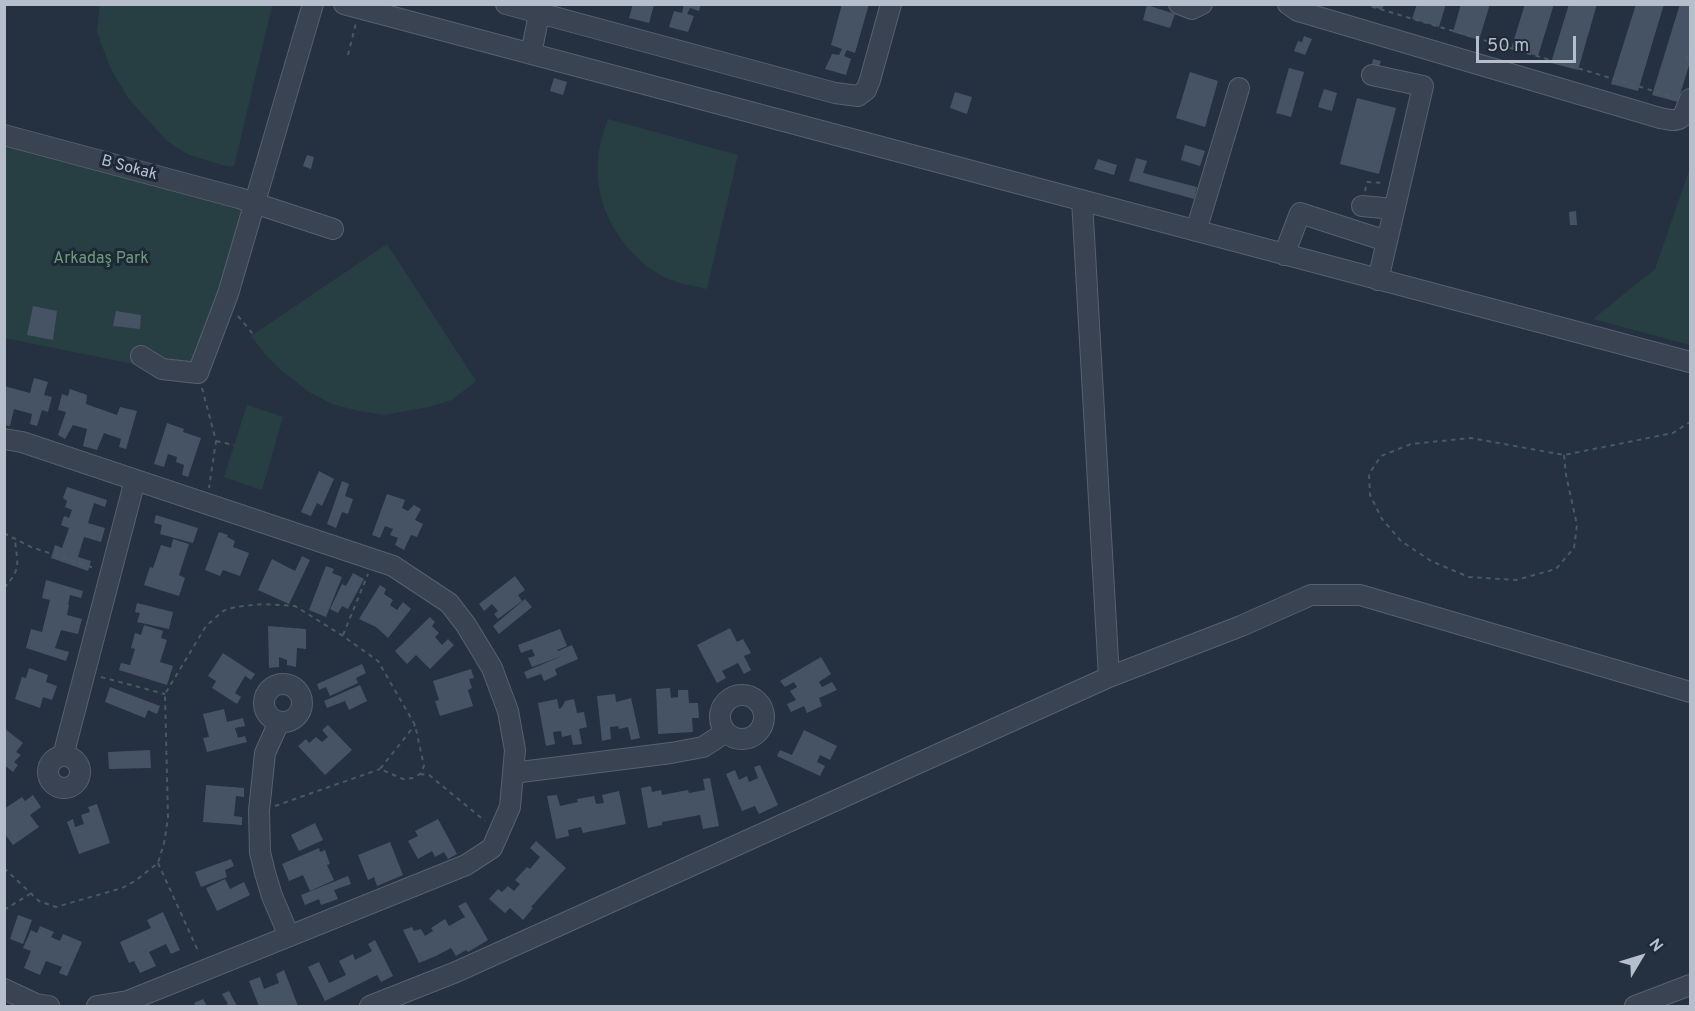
<!DOCTYPE html>
<html>
<head>
<meta charset="utf-8">
<style>
  body { margin:0 }
  #map { position:relative; width:1695px; height:1011px; overflow:hidden; background:#253141; font-family:Overpass,sans-serif }
  canvas { display:block }
  .frame { position:absolute; inset:0; border:6px solid #b6becb; pointer-events:none }
  .north { position:absolute; left:1611px; top:927px; width:60px; height:60px; -webkit-text-stroke:4px #1e2836; paint-order:stroke; rotate:52deg; font-size:16px; font-weight:700; line-height:24px; text-align:center; color:#b6becb }
  .north::after { content:''; display:block; margin:auto; width:21px; height:27px; background:#b6becb; clip-path:polygon(50% 0,100% 100%,50% 72%,0 100%) }
  .scale { position:absolute; left:1476px; top:36px; width:100px; height:27px; box-sizing:border-box; border:3px solid #b6becb; border-top:0; padding-left:8px; font-size:18px; line-height:21px; white-space:nowrap; color:#b6becb; -webkit-text-stroke:4px #1e2836; paint-order:stroke }
</style>
</head>
<body>
<div id="map">
<canvas width="1695" height="1011"></canvas>
<div class="frame"></div>
<div class="north">N</div>
<div class="scale">50 m</div>
</div>
<script>
const context = document.querySelector('canvas').getContext('2d');
context.lineJoin = 'round';
function fillPath(path, color) { context.fillStyle = color; context.fill(path, 'evenodd'); }
function stroke(path, color, width, dash) { context.strokeStyle = color; context.lineWidth = width; context.lineCap = dash ? 'butt' : 'round'; context.setLineDash(dash || []); context.stroke(path); }
function drawText(font, color, halo, rows, align = 'center') {
  context.font = font + ' Overpass,sans-serif'; context.lineWidth = 6; context.setLineDash([]); context.textBaseline = 'middle'; context.strokeStyle = halo; context.fillStyle = color; for (const [text, x, y, turn = 0] of rows) {
    context.save(); context.translate(x, y); context.rotate((+turn || 0) * Math.PI / 180); context.textAlign = isNaN(turn) ? turn : align; if (halo) context.strokeText(text, 0, 0); context.fillText(text, 0, 0); context.restore();
  }
}
fillPath(new Path2D(`
  M268,4L272,6L234,167L222,165L187,154L167,141L128,98L110,67L97,32L100,5Z
  M608,119L738,155L707,289C689,285 670,282 654,271C619,248 594,204 598,160C599,146 603,133 608,119Z
  M4,135L254,203L187,375L5,338Z
  M1690,168V345L1593,319L1655,269Z
  M387,244L476,381L452,400L429,407L384,415L359,411L332,404L309,392L283,372L265,354L251,336Z
  M247,405L283,417L262,490L224,477Z`), '#273f42');
fillPath(new Path2D(`
  M633,4L654,5L649,23L629,18Z
  M684,4H701L699,11L690,8L687,14L694,16L688,32L669,27L674,11L682,13Z
  M842,4H869L855,53L847,50L844,56L851,59L846,75L825,69L832,54L839,55L842,49L831,45Z
  M1366,4H1384L1382,10Z
  M1417,4H1446L1439,27L1412,19Z
  M1461,4H1490L1479,40L1453,32Z
  M1525,4H1554L1538,56L1511,49Z
  M1569,4H1597L1578,70L1551,63Z
  M1636,4H1664L1638,91L1611,84Z
  M1680,4H1690V62L1678,102L1652,95Z
  M1147,5L1175,14L1170,28L1143,20Z
  M1304,36L1312,39L1305,55L1294,51L1298,41L1302,42Z
  M1373,59L1381,61L1379,66L1372,64Z
  M1289,68L1304,72L1291,117L1276,113Z
  M1190,72L1218,81L1205,127L1176,118Z
  M554,78L567,82L563,95L550,91Z
  M1324,89L1337,93L1332,111L1318,107Z
  M955,92L972,97L967,114L950,108Z
  M1357,98L1396,108L1379,174L1340,164Z
  M1185,145L1205,151L1200,166L1181,160Z
  M307,155L314,157L311,169L303,166Z
  M1136,158L1147,161L1143,173L1197,187L1194,199L1129,181Z
  M1098,159L1117,165L1114,175L1094,169Z
  M1576,211L1577,225H1570L1569,212Z
  M33,306L57,311L53,340L27,335Z
  M116,311L141,315L140,329L113,326Z
  M34,378L48,382L44,395L52,397L48,412L42,410L37,426L30,424L32,414L14,409L10,426L4,425V386L30,393Z
  M70,389L87,395L86,404L117,415L120,407L137,411L126,449L119,447L121,439L104,433L97,450L83,446L87,429L73,425L65,439L58,435L66,412L58,410L62,394L68,396Z
  M167,423L184,429L183,432L201,438L188,477L182,475L184,465L176,462L177,457L168,454L164,467L154,464Z
  M319,471L334,479L322,506L317,503L311,516L301,512Z
  M342,481L349,484L345,496L353,499L348,514L342,512L336,528L327,524Z
  M67,487L107,500L105,507L94,503L88,523L105,528L101,542L84,537L78,557L91,561L88,571L51,558L55,545L62,548L69,528L61,525L64,516L69,518L72,510L65,507L67,501L63,498Z
  M387,494L405,500L402,508L408,511L414,505L421,509L415,520L423,524L417,537L411,535L404,550L395,545L398,538L390,535L393,529L385,526L380,538L372,535Z
  M156,515L198,528L193,543L160,534L162,525L154,523Z
  M219,532L228,535L227,537L235,541L233,547L249,553L240,576L223,570L220,576L205,570Z
  M173,539L189,544L179,575L185,578L179,596L144,585L150,567L153,568L161,545L171,548Z
  M302,556L310,560L289,604L258,590L272,559L295,571Z
  M326,566L334,569L332,573L342,577L326,617L309,610Z
  M353,573L364,579L348,609L342,606L338,613L330,609L342,584L346,586Z
  M515,576L525,590L518,595L522,601L498,619L494,614L498,611L492,604L484,611L479,604Z
  M46,580L83,591L81,598L70,595L68,605H69L67,615L82,619L78,634L61,630L55,648L69,652L66,661L26,648L31,629L42,632L50,600L42,598Z
  M380,585L386,589L384,594L393,600L390,605L397,610L403,602L411,609L388,638L376,627L359,619Z
  M525,599L532,607L499,634L493,626Z
  M137,603L173,612L169,629L137,622L140,613L135,612Z
  M430,617L435,622L432,626L439,633L435,637L442,645L448,639L454,645L430,669L416,655L407,664L395,651Z
  M144,625L163,631L161,638L167,640L160,662L173,666L167,685L119,670L121,663L130,665L135,649L131,648L135,633L141,635Z
  M268,626L306,629V649L297,648L296,667L287,665V660L279,657V667L269,668Z
  M730,628L737,642L743,639L751,653L744,656L751,670L744,674L738,663L722,671L726,678L717,683L697,645Z
  M560,629L567,646L557,650L558,651L572,645L578,659L555,669L557,675L544,681L541,674L527,679L524,672L562,656L532,667L528,658L535,656L532,649L521,653L518,645Z
  M223,653L255,674L251,680L245,676L235,693L241,697L237,704L212,688L216,681L208,676Z
  M821,657L831,674L819,682L822,687L832,682L837,690L819,698L822,706L807,713L804,706L791,712L787,704L796,700L790,691L797,687L794,682L785,687L780,681Z
  M362,664L366,673L356,678L358,683L330,696L326,687L319,690L317,684Z
  M29,668L48,675L46,682L57,686L52,700L43,697L40,708L15,699L22,677L26,678Z
  M471,669L474,678L469,679L472,688L468,690L473,706L440,716L435,701L439,700L433,681Z
  M360,685L367,701L349,710L345,701L327,708L324,701Z
  M110,687L160,706L157,714L148,710L145,718L105,702Z
  M670,688L671,698L678,697V690H688L689,703H698L699,718H692L693,732L658,734L656,689Z
  M615,694L616,702L631,698L640,738L631,740L628,727L619,729L618,726L610,727L611,739L602,741L597,696Z
  M557,699L559,709L562,707L565,701L574,699L577,713L584,712L587,727L579,729L582,744L573,745L571,735L562,737L561,731L553,732L555,744L546,746L538,703Z
  M224,709L227,722L243,718L245,726L235,728L238,738L245,736L247,742L207,752L203,738L209,737L203,714Z
  M328,725L352,750L325,775L298,746L306,739L309,743L316,737L322,742L328,737L322,730Z
  M4,728L23,743L16,752L21,755L14,762L18,765L13,772L4,765Z
  M804,730L837,746L830,760L820,755L817,762L825,766L820,776L777,756L780,750L792,755Z
  M150,750L151,768L109,769L108,752Z
  M760,765L778,805L759,814L755,806L742,811L726,774L735,770L739,780L747,776L749,782L758,778L754,767Z
  M710,778L719,826L703,829L700,815L662,822V825L648,828L641,788L651,786L652,792L661,790L662,795L688,790L689,793L705,790L703,779Z
  M206,785L244,788V797L236,796L234,816L242,817V825L203,822Z
  M619,791L626,824L583,833L581,827L568,830L569,836L556,839L547,796L557,795L560,806L578,802L577,799L594,796L596,804L604,803L602,795Z
  M33,795L41,807L30,815L39,827L13,845L4,833V809L22,797L25,801Z
  M97,804L110,843L79,854L67,822L73,819L75,827L84,824L81,815L90,812L88,807Z
  M438,819L457,854L448,859L444,852L435,857L432,851L418,859L408,841L418,836L415,831Z
  M315,823L323,840L299,851L291,835Z
  M536,841L566,868L531,907L533,908L523,920L510,908L505,913L489,899L498,889L502,892L508,886L514,891L520,884L515,880L527,867L530,869L540,857L530,848Z
  M390,842L403,875L377,886L374,877L368,880L358,855Z
  M319,848L320,852L325,850L330,864L327,865L334,880L310,891L303,875L289,881L282,864Z
  M231,859L234,866L225,870L227,877L201,887L195,872Z
  M348,876L351,884L334,890L338,899L321,905L319,899L305,905L301,895Z
  M225,879L230,889L244,882L250,895L217,911L206,888Z
  M466,902L488,940L468,952L466,950L456,956L451,948L436,956L419,963L403,930L412,927L414,931L421,929L425,936L433,931L431,928L445,919L449,926L465,917L458,906Z
  M163,912L180,950L171,954L166,944L149,952L156,966L140,973L134,961L129,963L120,942L151,928L147,920Z
  M18,915L32,920L23,944L10,939Z
  M40,926L54,932L51,937L60,941L63,934L82,942L67,976L59,973L62,967L46,961L40,975L24,968L31,951L23,948L31,930L37,933Z
  M375,940L393,976L381,982L377,975L325,1001L308,967L319,962L329,983L346,975L339,961L353,954L355,960L372,951L368,944Z
  M284,970L298,1006H259L249,981L260,977L264,989L279,983L276,974Z
  M229,991L237,1006H224L228,1004L222,994Z
  M203,999L207,1006H196L194,1003Z`), '#465365');
const minor = new Path2D(`
  M344,4L1690,362
  M506,4L835,93L858,96L866,90L870,80L891,4
  M1179,4L1192,9L1202,4
  M1288,4L1298,11L1660,118C1683,123 1682,119 1690,99
  M531,54L539,14
  M1372,75L1423,86L1378,280
  M4,135L239,198L333,229
  M1082,200L1109,677
  M1362,206L1394,209
  M1196,231L1239,88
  M1284,255L1300,213L1377,238L1388,237
  M141,356L162,369L198,373L228,294L313,4
  M4,439L22,442L393,566L449,603L466,625L492,668L508,711L515,750L510,807L492,848L466,865L128,1001L97,1006
  M264 703a19 19 0 1 1 38 0a19 19 0 1 1-38 0Z
  M720 717a22 22 0 1 1 44 0a22 22 0 1 1-44 0Z
  M279,722L265,753L259,811L260,852L265,873L272,896L289,936
  M48 772a16 16 0 1 1 32 0a16 16 0 1 1-32 0Z
  M63,756L135,480
  M513,773L671,753L703,747L726,732
  M4,989L36,1004L49,1006
  M370,1006L456,972L1109,677L1241,626L1311,595H1360L1690,692
  M1635,1006L1690,985`);
stroke(minor, '#57616e', 22);
stroke(new Path2D(`
  M1363,4L1674,97
  M348,55L356,23
  M1680,86L1690,47
  M1365,191L1367,182L1383,183
  M238,316L253,334
  M202,388L216,441L209,488
  M216,441L234,445
  M1564,455L1566,475L1577,525L1574,548L1556,569L1516,580L1469,577L1431,561L1401,541L1382,519L1370,495L1369,474L1381,456L1411,444L1471,438L1564,455L1673,433L1690,422
  M4,533L31,547L94,568
  M4,588C21,569 18,565 15,541L12,539
  M343,635L368,574
  M101,677L165,694
  M420,774L429,775L485,821
  M275,806L380,769
  M158,863L199,953
  M4,868L39,901L56,907L122,888L135,881L158,863L164,843L168,818L165,694L206,626L223,611L235,607L263,604L295,606L343,636L378,661L415,725L424,766L420,774L413,778L403,779L380,769L415,725
  M4,910L30,894`), '#455c5f', 2, [4.5, 4.5]);
stroke(minor, '#394351', 20);
drawText('16px', '#b6becb', '#1e2836', [
  ["B Sokak",129,169,15]
]);
drawText('16px', '#6c9d77', '#1e2836', [
  ["Arkadaş Park",101,260]
]);
</script>
</body>
</html>
